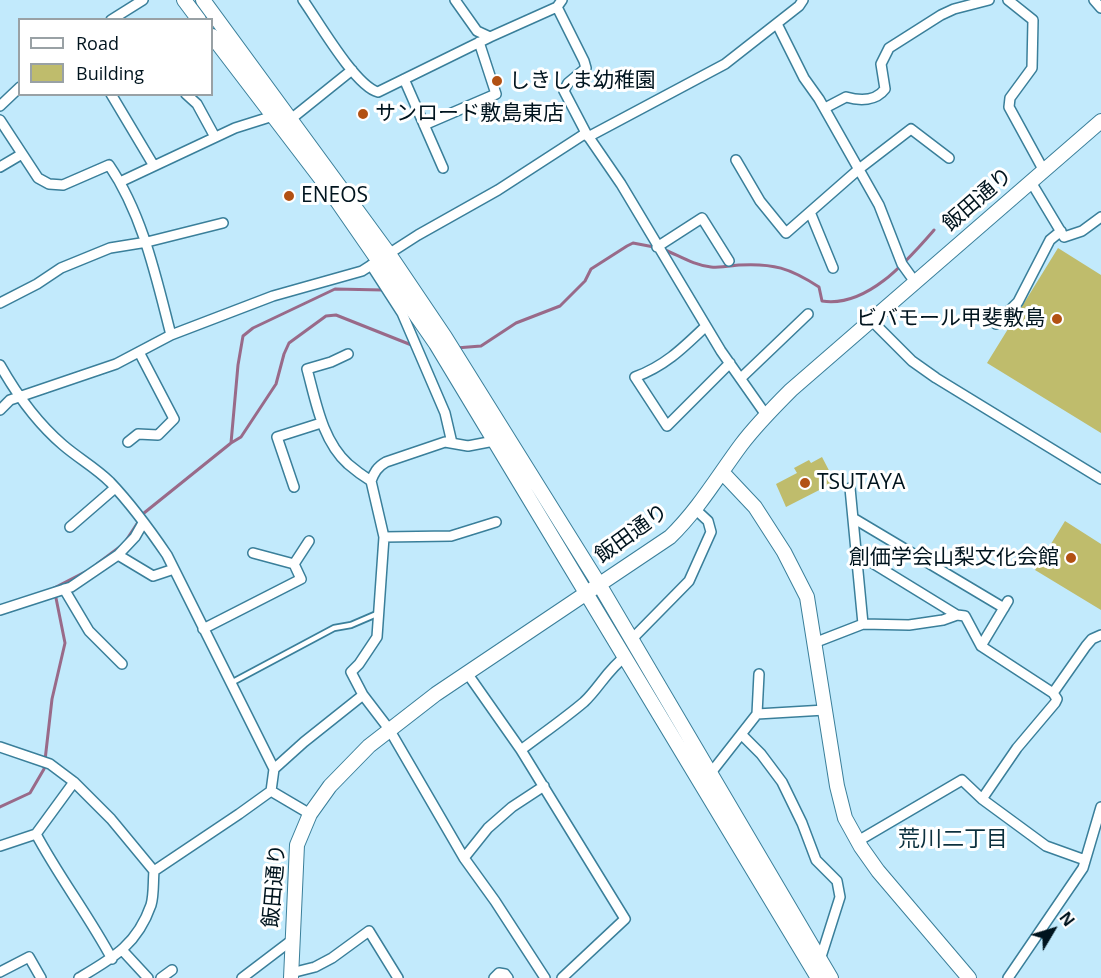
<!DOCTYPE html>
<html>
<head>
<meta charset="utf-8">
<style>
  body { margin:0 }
  #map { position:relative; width:1101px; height:978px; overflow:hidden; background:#c2eafc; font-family:"Open Sans",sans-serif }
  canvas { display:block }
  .legend { position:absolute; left:18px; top:18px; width:195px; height:78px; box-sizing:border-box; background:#fff; border:2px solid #99a1a5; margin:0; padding:8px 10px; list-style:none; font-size:18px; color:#00141e }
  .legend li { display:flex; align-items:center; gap:12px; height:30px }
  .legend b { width:30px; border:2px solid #99a1a5 }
  .north { position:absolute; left:1023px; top:900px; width:60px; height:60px; -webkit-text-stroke:4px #fff; paint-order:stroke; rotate:52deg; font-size:16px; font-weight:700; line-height:24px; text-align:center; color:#00141e }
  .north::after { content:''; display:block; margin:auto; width:21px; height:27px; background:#00141e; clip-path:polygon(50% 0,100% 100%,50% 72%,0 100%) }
</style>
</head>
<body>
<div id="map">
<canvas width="1101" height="978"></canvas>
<ul class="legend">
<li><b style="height:8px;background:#fff"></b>Road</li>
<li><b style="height:16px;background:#bfbc6c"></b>Building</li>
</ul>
<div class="north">N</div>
</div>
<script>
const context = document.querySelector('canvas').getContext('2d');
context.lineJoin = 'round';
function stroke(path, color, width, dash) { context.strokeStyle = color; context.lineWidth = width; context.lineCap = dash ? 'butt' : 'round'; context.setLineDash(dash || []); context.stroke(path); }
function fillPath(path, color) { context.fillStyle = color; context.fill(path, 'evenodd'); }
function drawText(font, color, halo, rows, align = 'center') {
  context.font = font + ' "Open Sans","Noto Sans JP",sans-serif'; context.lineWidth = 6; context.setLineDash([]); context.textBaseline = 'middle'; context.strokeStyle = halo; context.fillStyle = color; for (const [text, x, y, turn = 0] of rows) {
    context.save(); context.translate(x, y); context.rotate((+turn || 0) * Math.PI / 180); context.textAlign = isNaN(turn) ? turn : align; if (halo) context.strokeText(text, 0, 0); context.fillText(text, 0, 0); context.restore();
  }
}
stroke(new Path2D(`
  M663,249C680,256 693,265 711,267C720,268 730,266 739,265C773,263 790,268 819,287L822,301C867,308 907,261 934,230
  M456,348L481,346L516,323L560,306L585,281L591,269L627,246L633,243L654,247
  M231,443L238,365L243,336L253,328L335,289L383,290
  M127,539L144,513L231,443L241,437L276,384L284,354L289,343L326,316L336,315L414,346
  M97,564L121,546
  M0,807L30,793L44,769L52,699L65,643L54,588L85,572`), '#996a89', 3);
fillPath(new Path2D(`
  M1058,248L1101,275V433L987,363Z
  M822,457L835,482L786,507L776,484L797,473L794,468L809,460L811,463Z
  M1065,521L1101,544V610L1035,570Z`), '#bfbc6c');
const lane = new Path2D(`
  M231,683L334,628L351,625L379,613`);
const street = new Path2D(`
  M303,0C318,21 355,86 378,92L490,37
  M455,0L477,31L490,37L557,7L562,0
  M1008,0L1033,20L1032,68L1010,98L1009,107L1044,171
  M1094,0L1101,8
  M557,7L584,61L586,68L568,83L564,91L586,133L621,184L721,351L766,415
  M111,20L143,0
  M777,24L804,78L819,99L879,205L902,264L915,282
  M404,79L443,168
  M111,94L154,166
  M186,94L197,104L215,137
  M0,106L20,87
  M825,108L846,97C860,101 876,101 885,89L881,64L889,48L941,15L954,9L989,0
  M291,119L352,70
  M0,120L38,178L49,184L63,185L109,165C143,215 156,277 171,335
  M424,125L496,94L479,42
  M588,137L725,64L799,6L803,0
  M736,160L760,201L786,233L859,169L911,129L949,158
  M0,167L22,154
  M120,182L235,128L273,116
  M1031,182L1064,237L1082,231L1101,217
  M810,212L833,268
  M657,247L702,218L729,261
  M371,265L402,313L445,413L452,443
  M0,303L37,284L61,268L110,248L147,242L223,223
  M871,320L912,361L936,378L1101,479
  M996,324L1018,302L1050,240L1061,231
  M706,326C683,348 665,366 635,377L667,426L730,363
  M348,354L331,362L307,369C316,402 322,440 348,464C355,470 363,476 371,481
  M0,365C17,395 36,422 63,445C78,458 96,468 110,482C131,504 150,530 167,555L274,769L271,791L239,814L154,871
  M741,378L808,314
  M0,410L10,400L116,364L171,335L273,296L362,271L418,235L498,190L586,133
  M128,442L138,434L158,435L174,419L139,352
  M294,487L277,437L321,423
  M850,488L863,624
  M853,518L1004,608
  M70,527L115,488
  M384,537L451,536L496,522
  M253,553L294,564
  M856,553L957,615
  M118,555L153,576L174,569
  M64,589L89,631L122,664
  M0,610L71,587L118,555L135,537L143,523
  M203,629L301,579L294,564L309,541
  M631,640L689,581L711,532L708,521L695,509
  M814,643L863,624L909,625L943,620L957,615L965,616L981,646L1053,693L1086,646L1092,639L1101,635
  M981,646L1008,601
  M467,673L521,750L625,919L562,978
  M363,695L389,729L464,858L495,901L545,978
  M757,714L759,674
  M742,735L761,754L782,782L802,823L816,860L837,881L840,897L820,960
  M0,747L50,764L74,782L111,819L154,871C153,882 154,895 151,905C137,945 113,958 79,978
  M521,750C542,734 564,719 584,702C599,688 608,669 625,657
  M274,769L304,742L363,695L351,672L359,664L377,637L384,537L371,481C374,473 377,467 386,462L445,442L468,446L494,441
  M710,774L757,714L825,710
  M271,791L310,814
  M982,799L1017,748L1055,703L1057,699L1053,693
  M36,834C59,877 89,916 112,959
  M858,841L962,780L982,799L1046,846L1085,860
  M0,846L36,834L74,782
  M464,858L488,828L512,807L544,786
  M123,951L148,978
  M0,972L29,957L41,978
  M291,973L315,967L332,958L369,931L398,978
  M161,978L172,970
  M242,978L292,940
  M494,978L499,973L505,974L508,978
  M1008,978L1083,868L1101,807`);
const secondary = new Path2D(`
  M184,0L199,20
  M203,0L389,254L445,337L599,584L831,978
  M212,36L328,188L436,344L818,978
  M722,472L755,507L784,552L807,597L837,786L845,818L861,847L878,871L969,978
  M291,978L297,845L310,814L330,786L369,746L436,694L670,537C698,510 718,476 741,445C756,425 773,408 791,390L1101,121`);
stroke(lane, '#3a7f9a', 8);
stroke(street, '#3a7f9a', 12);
stroke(secondary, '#3a7f9a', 16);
stroke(lane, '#fff', 4.5);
stroke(street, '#fff', 9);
stroke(secondary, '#fff', 14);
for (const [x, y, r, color] of [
  [497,81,6,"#b25113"],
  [363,114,6,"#b25113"],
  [289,196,6,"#b25113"],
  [1057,319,6,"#b25113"],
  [805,483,6,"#b25113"],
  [1071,558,6,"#b25113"]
]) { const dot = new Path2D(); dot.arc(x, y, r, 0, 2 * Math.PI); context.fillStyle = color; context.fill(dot); stroke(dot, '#fff', 2); }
drawText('21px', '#00141e', '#fff', [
  ["しきしま幼稚園",509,81],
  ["サンロード敷島東店",375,114],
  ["ENEOS",301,196],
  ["ビバモール甲斐敷島",1045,319,"right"],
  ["TSUTAYA",817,483],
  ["創価学会山梨文化会館",1059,558,"right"]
], 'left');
drawText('21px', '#00141e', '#fff', [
  ["飯田通り",978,200,-41],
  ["飯田通り",632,534,-36],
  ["飯田通り",275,886,-85]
]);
drawText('22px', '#0b303e', '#fff', [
  ["荒川二丁目",953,840]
]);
</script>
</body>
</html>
